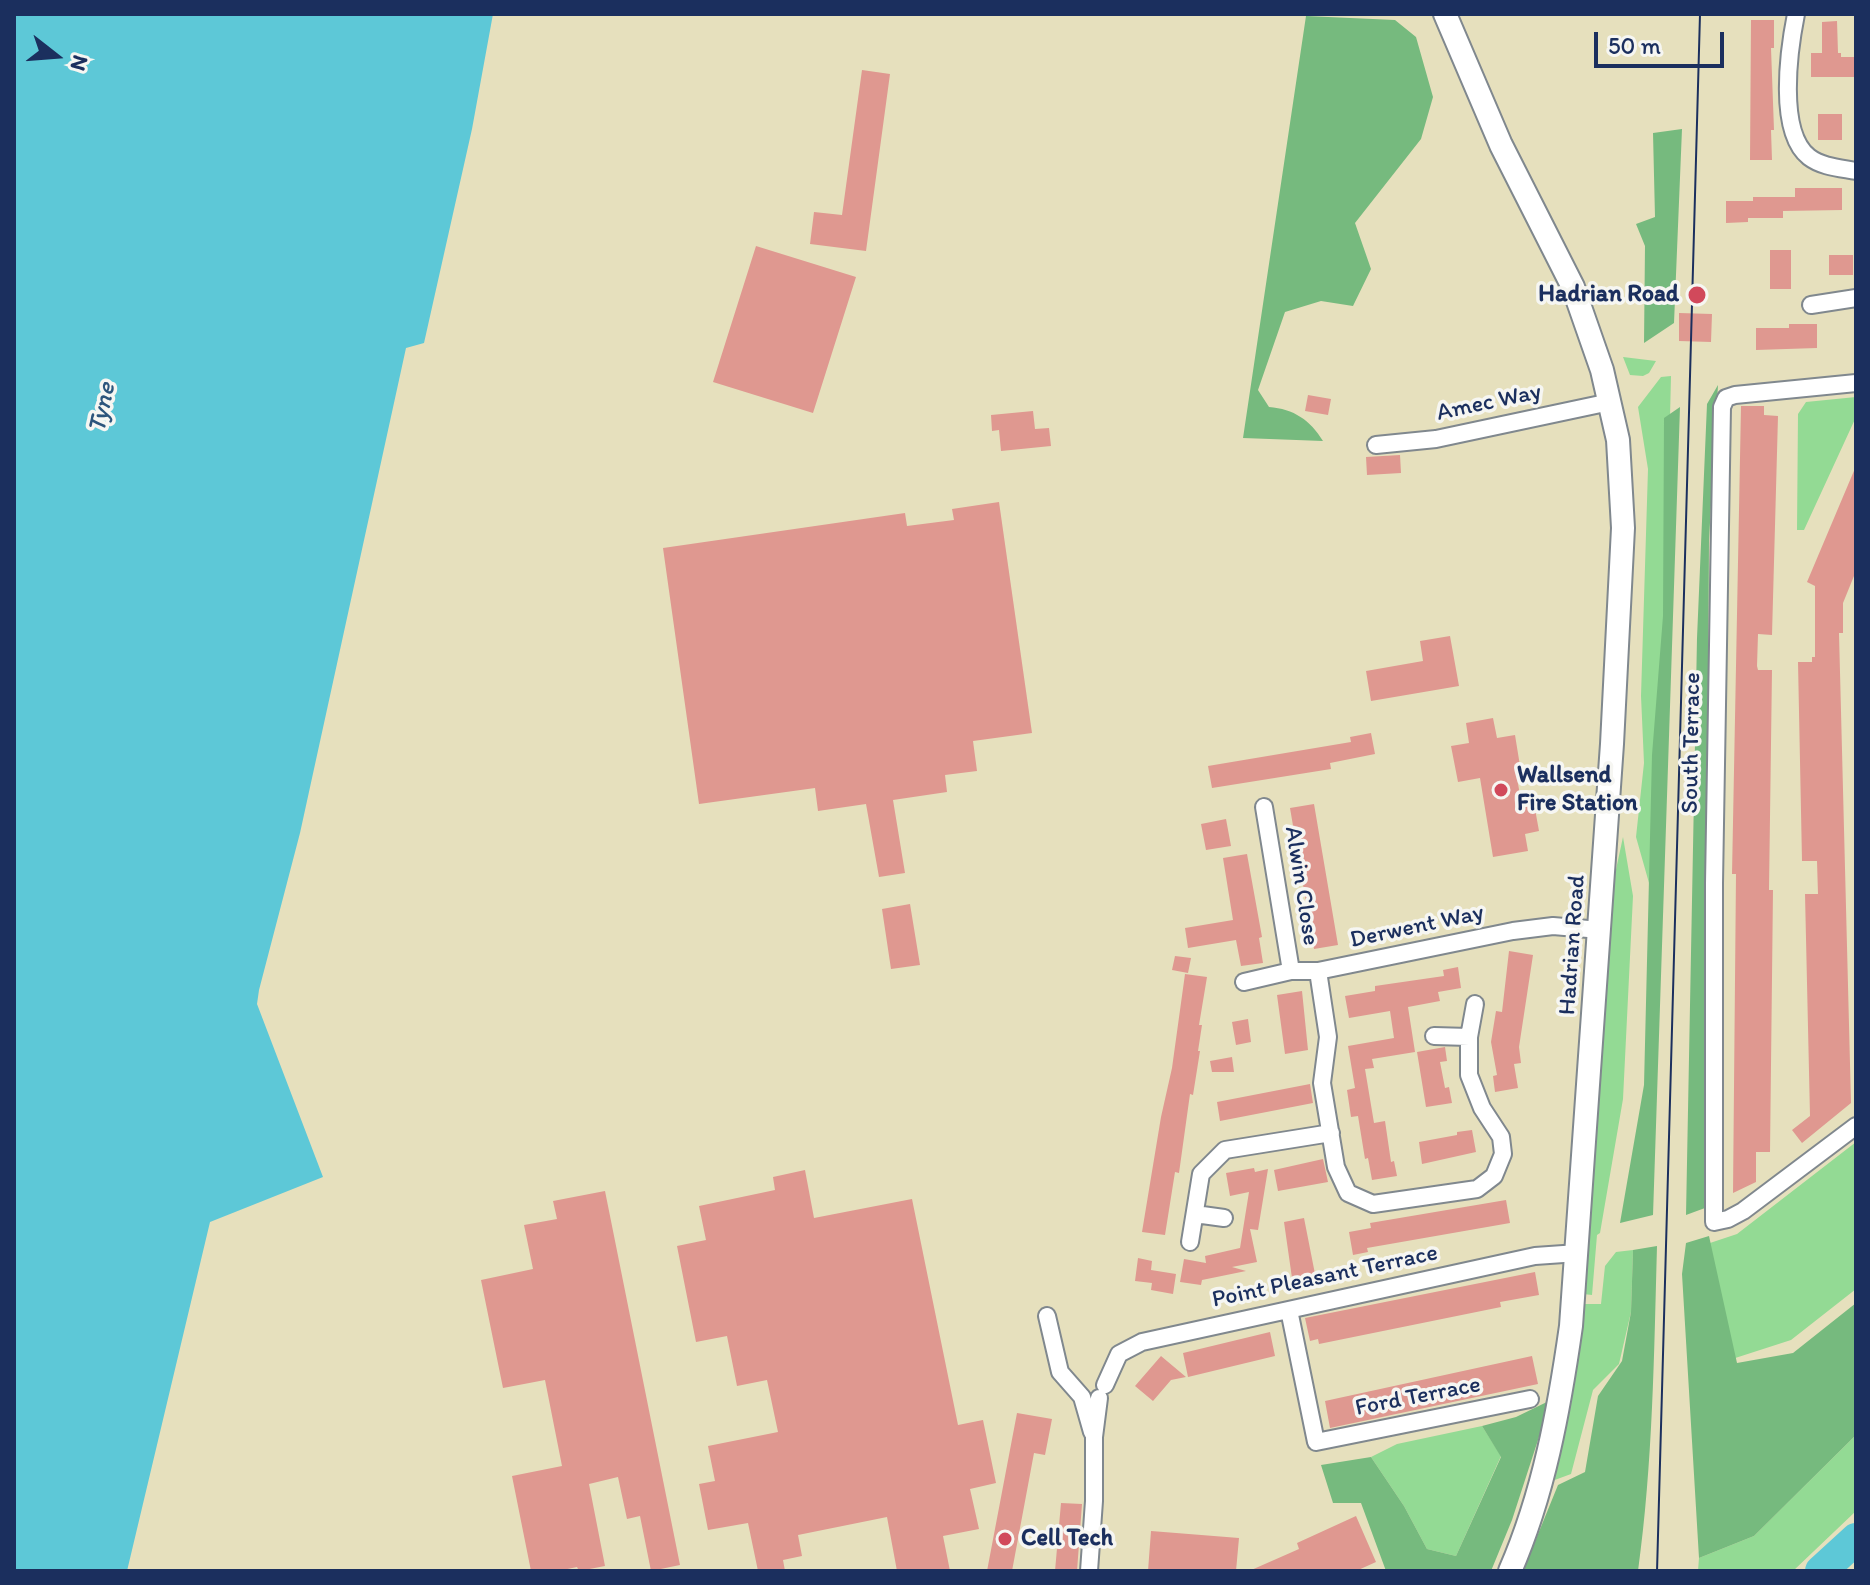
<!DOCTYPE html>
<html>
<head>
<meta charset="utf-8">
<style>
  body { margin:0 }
  #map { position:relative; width:1870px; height:1585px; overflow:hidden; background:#e6e0bd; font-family:Itim,sans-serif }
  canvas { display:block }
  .frame { position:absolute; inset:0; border:16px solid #1b2f5e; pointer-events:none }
  .north { position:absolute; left:16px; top:16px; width:80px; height:80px; -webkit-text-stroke:6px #f6f6f2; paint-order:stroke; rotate:107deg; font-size:22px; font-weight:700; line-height:32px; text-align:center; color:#1b2f5e }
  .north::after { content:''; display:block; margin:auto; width:28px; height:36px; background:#1b2f5e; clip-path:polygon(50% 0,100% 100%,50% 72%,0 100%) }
  .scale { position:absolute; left:1594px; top:32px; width:130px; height:36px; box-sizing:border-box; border:4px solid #1b2f5e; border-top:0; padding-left:10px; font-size:24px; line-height:28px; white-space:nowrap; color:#1b2f5e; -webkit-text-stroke:6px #f6f6f2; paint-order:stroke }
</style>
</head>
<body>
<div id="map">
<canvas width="1870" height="1585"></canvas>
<div class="frame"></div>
<div class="north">N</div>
<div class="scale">50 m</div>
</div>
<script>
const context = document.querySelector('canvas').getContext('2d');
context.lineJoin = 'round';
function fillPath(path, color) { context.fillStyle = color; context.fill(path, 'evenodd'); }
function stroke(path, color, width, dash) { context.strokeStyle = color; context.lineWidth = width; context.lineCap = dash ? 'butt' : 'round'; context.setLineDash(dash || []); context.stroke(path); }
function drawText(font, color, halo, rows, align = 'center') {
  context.font = font + ' Itim,sans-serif'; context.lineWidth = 7; context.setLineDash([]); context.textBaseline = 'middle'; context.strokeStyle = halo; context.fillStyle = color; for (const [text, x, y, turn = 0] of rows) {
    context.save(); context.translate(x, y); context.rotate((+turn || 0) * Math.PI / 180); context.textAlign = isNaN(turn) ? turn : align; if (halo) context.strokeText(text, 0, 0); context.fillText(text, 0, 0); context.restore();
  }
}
fillPath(new Path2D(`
  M1623,357L1656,361L1649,373L1643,376L1630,375Z
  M1671,376L1662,751L1649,883L1636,837L1644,763L1641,696L1648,469L1638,407L1661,377Z
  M1856,397V417L1804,530H1797L1798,414L1806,402Z
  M1623,837L1633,896L1623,1099L1600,1233L1597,1235L1592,1295L1583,1294L1609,902Z
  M1856,1142V1289L1791,1340L1726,1361L1707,1244L1737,1234Z
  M1633,1250L1631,1312L1619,1364L1593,1390L1571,1474L1552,1481L1582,1304H1601L1605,1266L1616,1252Z
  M1482,1426L1501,1456L1456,1556L1427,1549L1404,1506L1371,1457L1397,1444Z
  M1856,1435V1511L1793,1571H1698L1699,1558L1754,1536Z`), '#93da94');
fillPath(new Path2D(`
  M1306,16L1395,20L1416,37L1433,97L1421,139L1355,223L1371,269L1353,306L1321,301L1285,312L1258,390L1269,407C1294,409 1310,420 1323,441L1243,438Z
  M1682,129L1674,323L1644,343L1645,246L1636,224L1655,217L1653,133Z
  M1718,385L1709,540L1705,1208L1686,1215L1697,638L1707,404Z
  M1680,407L1653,1215L1620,1223L1644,1085L1652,755L1663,616L1664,418Z
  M1709,1236L1737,1363L1793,1353L1856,1303V1435L1754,1536L1699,1558L1682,1274L1686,1243Z
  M1657,1246C1654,1354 1653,1463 1638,1571H1523L1558,1485L1585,1472L1598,1396L1622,1361L1631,1312L1633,1250Z
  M1551,1400L1512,1520L1491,1571H1386L1361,1503H1333L1321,1465L1371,1457L1404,1506L1427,1549L1456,1556L1501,1457L1482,1426L1516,1417Z`), '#76ba7e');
fillPath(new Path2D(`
  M14,14H493L472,129L424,343L406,348L300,833L259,990L257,1004L323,1177L210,1222L127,1571H14Z`), '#5dc8d7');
stroke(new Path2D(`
  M1821,1571L1856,1539`), '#5dc8d7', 32);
fillPath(new Path2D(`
  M1751,20H1774V48H1771L1774,130H1771L1772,160H1750Z
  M1837,21L1838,53H1841V57H1856V77H1811V53H1822V22Z
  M862,70L890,74L866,251L810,244L814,212L842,215Z
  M1818,114H1842V140H1818Z
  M1795,188H1842V210L1783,211V218H1748V222L1726,223V201H1753V197H1795Z
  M756,246L856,277L813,413L713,382Z
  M1770,250H1791V289H1770Z
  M1829,255H1853V275H1829Z
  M1679,313L1712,314L1711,342L1679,341Z
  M1789,324H1817V348L1756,350V328H1789Z
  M1308,395L1331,399L1328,415L1305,411Z
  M1741,406H1764V415L1778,416L1772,635L1758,634L1757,666L1758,670H1772L1769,890H1773L1770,1152H1756V1182L1733,1193L1736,874H1732Z
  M1033,411L1035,429L1049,428L1051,446L1001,451L999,430L992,431L991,415Z
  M1400,455L1401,473L1367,475L1366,457Z
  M1856,466V571L1843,603V633H1839L1851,1103L1802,1143L1792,1130L1810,1116L1805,894H1818L1817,861H1802L1798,662H1812V657H1815V586L1807,582Z
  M999,502L1032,733L973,741L977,771L945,775L947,792L893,800L905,873L879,877L866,804L818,811L815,788L699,804L663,548L905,513L907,526L954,520L952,509Z
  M1450,636L1459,686L1371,701L1366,671L1423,661L1420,641Z
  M1493,718L1497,738L1515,735L1521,772L1516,773L1521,800L1533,798L1539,831L1525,834L1528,851L1493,857L1480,778L1458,782L1451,746L1469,743L1466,723Z
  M1371,733L1375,754L1330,763L1331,769L1212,788L1208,766L1351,742L1350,737Z
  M1314,804L1338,945L1314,949L1290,808Z
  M1226,819L1231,846L1206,850L1201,824Z
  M1247,854L1262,937L1259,938L1263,963L1241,966L1236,940L1188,948L1185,928L1233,920L1223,858Z
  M910,904L920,965L891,969L882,909Z
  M1509,951L1533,955L1519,1047L1521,1063L1514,1064L1518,1088L1495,1092L1493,1076L1497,1075L1491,1042L1496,1011L1502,1012Z
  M1175,956L1191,958L1188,973L1172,970Z
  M1458,967L1461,988L1438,992L1440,1001L1408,1007L1415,1052L1372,1059L1374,1068L1365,1069L1374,1123L1385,1121L1391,1162L1394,1161L1397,1176L1372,1180L1368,1158L1365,1159L1358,1116L1351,1117L1347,1090L1355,1088L1348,1046L1394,1038L1390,1011L1349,1018L1345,996L1375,991V986L1444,976L1443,970Z
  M1185,974L1207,977L1199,1025H1202L1198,1051H1200L1193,1095L1190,1094L1179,1173L1175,1172L1165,1235L1142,1232L1161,1117L1172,1068Z
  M1302,991L1308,1050L1285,1054L1277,995Z
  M1248,1019L1251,1042L1236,1045L1232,1022Z
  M1445,1047L1447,1061L1440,1062L1445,1088L1449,1087L1452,1103L1426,1107L1417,1052Z
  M1232,1057L1234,1072H1212L1210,1061Z
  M1310,1084L1313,1103L1220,1121L1217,1102Z
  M1472,1130L1476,1152L1422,1164L1419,1142L1457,1135V1132Z
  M1323,1159L1328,1182L1278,1191L1274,1170Z
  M1254,1168L1255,1172L1268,1169L1258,1230L1250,1229L1257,1262L1232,1267L1246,1271L1202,1280L1201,1285L1180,1282L1184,1259L1206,1263L1205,1256L1240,1248L1249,1192L1230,1196L1226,1173Z
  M805,1170L814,1218L912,1199L958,1425L983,1420L996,1483L970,1489L979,1529L943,1536L950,1571H897L887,1517L798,1535L802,1556L783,1560L785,1571H758L748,1523L708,1530L699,1484L715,1481L708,1446L778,1432L767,1380L737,1386L727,1336L696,1342L677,1246L706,1240L699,1206L775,1190L773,1177Z
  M605,1191L680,1565L651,1571L640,1516L627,1519L618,1477L589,1484L605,1566L579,1571L577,1567L558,1571H531L512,1476L562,1466L545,1380L503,1388L481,1280L533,1269L524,1225L557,1219L553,1201Z
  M1506,1200L1510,1223L1367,1248L1368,1252L1353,1255L1349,1232L1371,1228L1370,1223Z
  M1304,1218L1315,1274L1292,1278L1284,1222Z
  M1138,1258L1152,1261L1151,1270L1176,1274L1173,1294L1151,1290L1152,1283L1135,1281Z
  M1535,1272L1539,1295L1500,1302L1501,1307L1319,1344L1318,1339L1310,1341L1305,1318Z
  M1270,1332L1275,1356L1188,1377L1183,1353Z
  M1161,1356L1186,1377L1171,1380L1153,1401L1135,1386Z
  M1532,1356L1538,1384L1330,1428L1325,1401Z
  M1017,1413L1052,1419L1045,1455L1034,1453L1012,1571H987Z
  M1061,1503L1082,1504L1077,1571H1055Z
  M1356,1516L1376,1562L1356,1571H1249L1299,1549L1297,1543Z
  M1151,1531L1239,1538L1236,1571H1148Z`), '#df9890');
const minor = new Path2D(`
  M1796,14C1789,49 1777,132 1809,157C1822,167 1840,168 1856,171
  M1811,305L1856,298
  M1856,383L1735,395L1726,398L1722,407L1714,883V1222L1728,1219L1743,1211L1856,1126
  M1376,445L1436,439L1610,402
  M1264,807L1291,971
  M1318,971L1328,1037L1322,1083L1336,1167L1348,1193L1373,1204L1477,1189L1494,1176L1503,1154L1501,1137L1482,1108L1469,1075V1037L1475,1004
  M1244,982L1291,971H1318L1513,931L1553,926L1600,930
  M1434,1036L1469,1037
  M1195,1214L1224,1218
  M1190,1242L1201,1174L1225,1150L1331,1133
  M1289,1310L1316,1442L1530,1399
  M1047,1316L1060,1372L1082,1397L1092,1432
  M1105,1385L1119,1354L1142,1342L1535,1256L1578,1253
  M1089,1571L1094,1501V1437L1099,1398`);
const major = new Path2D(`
  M1445,14L1501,145L1573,287L1602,370L1618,440L1623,528L1612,744L1571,1326C1559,1410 1544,1493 1510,1571`);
stroke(minor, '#80888e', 20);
stroke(major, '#80888e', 26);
stroke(minor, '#fff', 16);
stroke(major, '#fff', 22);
stroke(new Path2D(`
  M1657,1571L1700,14`), '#1b2f5e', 2);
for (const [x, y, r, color] of [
  [1697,295,10,"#d1495b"],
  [1501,790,8,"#d1495b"],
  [1005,1539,8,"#d1495b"]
]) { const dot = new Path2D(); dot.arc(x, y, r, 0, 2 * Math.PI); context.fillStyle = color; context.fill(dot); stroke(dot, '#f6f6f2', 3); }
drawText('bold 24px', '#1b2f5e', '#f6f6f2', [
  ["Hadrian Road",1679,295,"right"],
  ["Wallsend",1517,776],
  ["Fire Station",1517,804],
  ["Cell Tech",1021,1539]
], 'left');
drawText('24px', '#1b2f5e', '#f6f6f2', [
  ["Amec Way",1489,403,-12],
  ["South Terrace",1692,743,-89],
  ["Alwin Close",1301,886,81],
  ["Derwent Way",1417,927,-12],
  ["Hadrian Road",1573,945,-86],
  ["Point Pleasant Terrace",1325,1277,-12],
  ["Ford Terrace",1418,1397,-11]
]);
drawText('italic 26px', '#2c557c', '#f6f6f2', [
  ["Tyne",103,408,-78]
]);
</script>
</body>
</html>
